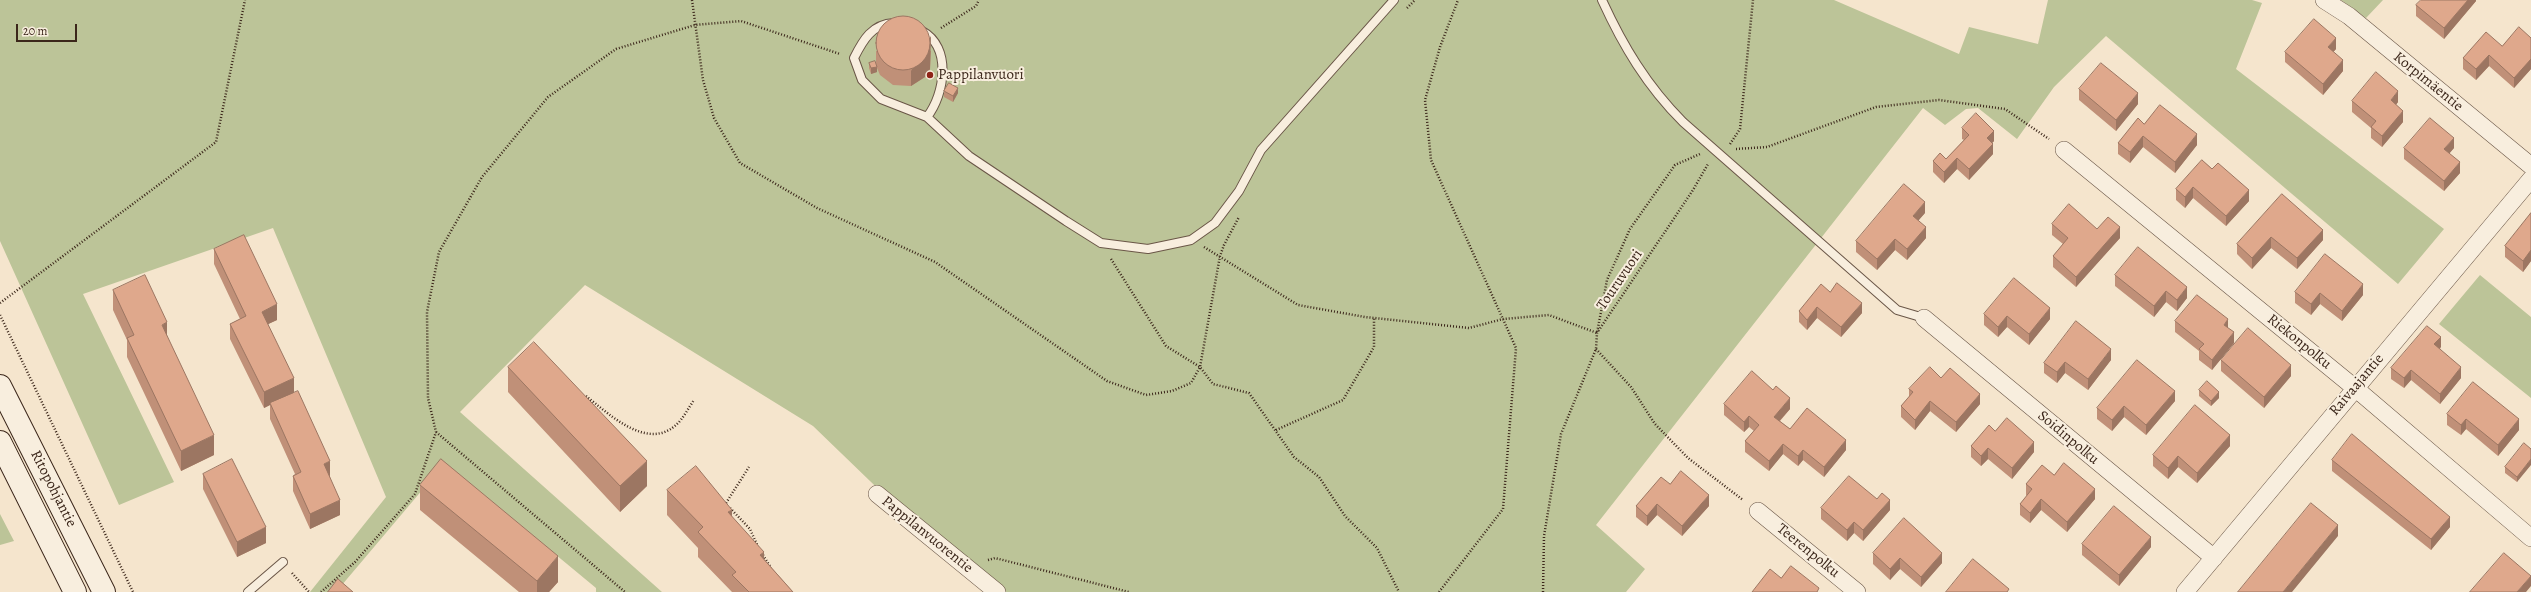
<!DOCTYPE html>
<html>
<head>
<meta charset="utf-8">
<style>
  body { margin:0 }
  #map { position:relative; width:2531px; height:592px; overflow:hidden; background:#f5e5cd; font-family:Alegreya,serif }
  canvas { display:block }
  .scale { position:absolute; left:16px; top:24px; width:61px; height:18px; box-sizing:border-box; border:2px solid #3b261a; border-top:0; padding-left:5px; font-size:12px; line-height:14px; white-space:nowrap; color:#3b261a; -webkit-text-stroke:3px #f8eede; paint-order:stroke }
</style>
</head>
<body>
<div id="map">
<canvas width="2531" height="592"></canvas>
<div class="scale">20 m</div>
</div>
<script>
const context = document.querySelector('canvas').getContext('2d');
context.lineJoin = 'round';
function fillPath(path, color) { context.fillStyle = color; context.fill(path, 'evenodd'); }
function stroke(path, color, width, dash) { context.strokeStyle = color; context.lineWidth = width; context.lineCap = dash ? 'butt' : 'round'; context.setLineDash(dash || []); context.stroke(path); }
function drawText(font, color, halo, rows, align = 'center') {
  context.font = font + ' Alegreya,serif'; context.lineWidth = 4; context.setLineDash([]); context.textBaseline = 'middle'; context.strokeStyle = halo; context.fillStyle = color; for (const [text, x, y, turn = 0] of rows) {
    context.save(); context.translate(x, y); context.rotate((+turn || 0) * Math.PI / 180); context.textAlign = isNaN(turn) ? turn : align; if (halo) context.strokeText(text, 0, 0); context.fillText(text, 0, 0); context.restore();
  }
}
fillPath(new Path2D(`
  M0,0H1834L1959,54L1969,27L2038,44L2048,0H2252L2262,3L2236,69L2444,229L2398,284L2106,36L2054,87L2017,139L1978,108L1966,109L1945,125L1923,108L1596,525L1645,569L1626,592H985L813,426L585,285L460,412L662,592H596V588L445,463L336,592H310L386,497L273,228L83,294L174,482L119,505L0,241Z
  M2341,0H2383L2366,18Z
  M2480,275L2531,317V398L2439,324Z
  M0,514L14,541L0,545Z`), '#bcc498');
const lane = new Path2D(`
  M1602,0C1623,46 1647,86 1683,122L1897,310L1924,318
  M894,23C872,24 863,40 854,58L862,80L881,99L927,117L969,156L1066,221L1101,243L1148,249L1191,240L1215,223L1239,191L1261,150L1394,0
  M922,31C952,47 945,94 927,117
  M248,592L283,562`);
const street = new Path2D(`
  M2324,0L2349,16L2531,166
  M2064,150L2355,388L2531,538
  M1924,318L2214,558
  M877,494L997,592
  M1758,511L1857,592
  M2185,592L2531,179`);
const secondary = new Path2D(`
  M0,386L104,592
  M0,442L75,592`);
stroke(lane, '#6a5647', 10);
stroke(street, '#6a5647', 18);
stroke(secondary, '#3b261a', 24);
stroke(new Path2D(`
  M692,0L703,80L714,118L740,163L817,208L935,262L1107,381L1146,395L1172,391L1191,383L1200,367L1220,256L1224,245L1239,217
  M1407,8L1415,0
  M941,28L976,6L979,0
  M1730,144L1740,129L1753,0
  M1736,149L1767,147L1876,107L1939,100L2005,109L2049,139
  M1204,247L1298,305L1365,317L1469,328L1503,319L1549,315L1597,333L1607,280L1630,229L1675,165L1700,154
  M1111,259L1166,346L1200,367L1213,384L1249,393L1294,457L1319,477L1345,516L1377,548L1399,592
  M0,303L216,142L245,0
  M0,315L133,592
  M1596,349L1631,387L1655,424L1688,458L1743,500
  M586,396C609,414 647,451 676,425C683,419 689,407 694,400
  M1276,430L1343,400L1374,347V318
  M436,432L625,592
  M726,503L749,467
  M730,508L750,529L758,547
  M763,555L771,568
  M988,560L995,558L1129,592
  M292,573L309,592
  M321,592L355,562L415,494L436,432L428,398L427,312L439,252L482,177L548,97L616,49L695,25L741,21L840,54
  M1439,592L1503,509L1516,348L1431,160L1425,100L1440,47L1458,0
  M1543,592L1544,536L1561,434L1596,349L1597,333L1693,190L1708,164`), '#3b261a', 2.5, [1, 2]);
stroke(lane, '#f8eede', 8);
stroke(street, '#f8eede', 17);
stroke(secondary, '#f8eede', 22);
fillPath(new Path2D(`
  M2476,0V1L2444,39L2416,16V5Z
  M2531,38V69L2514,88L2489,66L2476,80L2463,69V58Z
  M2336,49L2333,52L2343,71L2323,95L2285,62V52Z
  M876,51H931L930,69L925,77L911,86L893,85L880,75L877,68V72L871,74L869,68V63L876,65Z
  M2079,89L2138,104L2116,131L2079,100Z
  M944,91L958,93L953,102L944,97Z
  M2352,101L2398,102L2396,105L2403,122L2382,147L2371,138V128L2352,112Z
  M2144,124L2197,145L2175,173L2143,147L2130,163L2118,154V143Z
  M1962,128L1994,141L1992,143L1993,154L1969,180L1957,169L1944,183L1933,172V161L1946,159L1964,140L1962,139Z
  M2404,148H2454L2449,153L2460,173L2444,191L2404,159Z
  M2202,160L2249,201L2226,226L2193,198L2185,208L2176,200V189Z
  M2282,194L2323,240L2297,269L2271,248L2252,269L2237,254V244Z
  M1925,213L1918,220L1926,238L1907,260L1895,250L1877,270L1856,252V241Z
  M2531,213V261L2523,272L2505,257V246Z
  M2052,224L2097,229L2120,238L2076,287L2053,267V256L2063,244L2052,235Z
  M214,249L277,320L268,324L294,393L330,476V477L340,515L310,529L293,491V476L295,474L270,419V405L264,408L230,339V324L240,319L214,264Z
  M2115,275L2187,298L2177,311L2166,302L2154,317L2115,286Z
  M113,290L214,455L181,471L127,357V340L113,310Z
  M1830,292L1862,313L1841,337L1817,318L1807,330L1799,322V311Z
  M2295,292L2363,295L2342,321L2320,304L2311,315L2295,303Z
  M1984,314L2050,319L2029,345L2007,327L1998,337L1984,325Z
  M2175,321L2228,328L2234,343L2212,370L2199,360V351L2175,332Z
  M2441,347L2440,349L2461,378L2440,404L2411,380L2404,388L2391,379V368Z
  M2111,360L2088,390L2065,373L2057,383L2044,373V363Z
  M2221,360L2291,376L2264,408L2221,371Z
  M508,367L647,486L620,512L508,392Z
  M1941,378L1980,404L1956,432L1930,411L1915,430L1901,417V406L1909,397V389Z
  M2199,390L2219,398L2211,406L2199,396Z
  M2175,401L2146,435L2124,417L2112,431L2097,419V408Z
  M1724,404L1790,409L1780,421L1790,429L1846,450L1824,477L1803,460L1798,466L1783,454L1769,471L1745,452V441L1754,431L1749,427L1744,432L1724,415Z
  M2447,414L2519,430L2498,456L2466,429L2461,435L2447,425Z
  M1995,431L2034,452L2012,479L1988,459L1981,466L1971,457V446Z
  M2230,446L2197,483L2178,467L2168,479L2153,466V455Z
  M2531,449L2517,482L2505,473V467Z
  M2332,460L2450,527L2431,550L2332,471Z
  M203,474L266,543L237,557L203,489Z
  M2054,475L2095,499L2067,532L2041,510L2030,523L2020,515V504L2027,496L2026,495V484Z
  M1670,484L1709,506L1682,536L1657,515L1647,526L1636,517V506Z
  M420,485L558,582L549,592H519L420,510Z
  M667,490L732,517L764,559L793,592H732L698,557V548L667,515Z
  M1821,508L1890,510L1863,541L1854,533L1847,541L1821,519Z
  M2082,544L2151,547L2119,586L2082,555Z
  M1873,553L1942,563L1921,587L1900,569L1890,580L1873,564Z`), '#c09078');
fillPath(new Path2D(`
  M2468,0H2476V1L2444,39V28Z
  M931,36L930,69L925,77L911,86V71Z
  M2336,38V49L2328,58V47Z
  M2489,55V66L2476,80V69Z
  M2531,59V69L2514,88V78Z
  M2343,60V71L2323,95V84Z
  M877,67V72L871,74V68Z
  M958,88V93L953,102V96Z
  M2398,91V102L2391,111V100Z
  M2138,93V104L2116,131V120Z
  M2403,111V122L2382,147V136Z
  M1994,131V141L1987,149V138Z
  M2197,134V145L2175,173V162Z
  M2143,136V147L2130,163V152Z
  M2454,138V148L2444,160V149Z
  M1993,144V154L1969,180V169Z
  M1957,158V169L1944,183V172Z
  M2460,162V173L2444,191V181Z
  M2193,187V198L2185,208V197Z
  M2249,190V201L2226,226V216Z
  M1925,202V213L1913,227V216Z
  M1926,227V238L1907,260V249Z
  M2120,227V238L2076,287V277Z
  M2323,230V240L2297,269V258Z
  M2271,237V248L2252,269V258Z
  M1895,239V250L1877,270V259Z
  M2531,250V261L2523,272V261Z
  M2363,284V295L2342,321V311Z
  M2187,287V298L2177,311V300Z
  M2166,291V302L2154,317V306Z
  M2320,293V304L2311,315V304Z
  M1862,303V313L1841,337V327Z
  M277,304V320L262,327V312Z
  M1817,307V318L1807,330V320Z
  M2050,308V319L2029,345V334Z
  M2007,316V327L1998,337V327Z
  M2228,319V330L2224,325Z
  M167,322V342L162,325Z
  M2234,332V343L2212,370V360Z
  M2441,337V347L2434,354V344Z
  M2111,349V360L2088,390V379Z
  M2065,362V373L2057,383V372Z
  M2291,365V376L2264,408V397Z
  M2461,367V378L2440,404V394Z
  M2411,370V380L2404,388V378Z
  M294,378V394L270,403V405L264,408V392Z
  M2175,391V401L2146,435V425Z
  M2219,392V398L2211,406V401Z
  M1980,394V404L1956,432V422Z
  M1790,398V409L1774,427V417Z
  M1930,401V411L1915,430V420Z
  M2124,406V417L2112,431V420Z
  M1749,416V427L1744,432V422Z
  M2466,419V429L2461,435V425Z
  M2519,419V430L2498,456V445Z
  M214,435V455L181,471V451Z
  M2230,435V446L2197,483V473Z
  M1846,440V450L1824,477V467Z
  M2034,442V452L2012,479V468Z
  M1783,444V454L1769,471V461Z
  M1988,448V459L1981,466V456Z
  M1803,450V460L1798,466V456Z
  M2178,456V467L2168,479V468Z
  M2531,459V465L2517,482V477Z
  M330,461V476L324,479V464Z
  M647,461V486L620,512V486Z
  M2095,489V499L2067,532V522Z
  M1709,495V506L1682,536V526Z
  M2041,499V510L2030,523V513Z
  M340,500V515L310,529V514Z
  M1890,500V510L1863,541V530Z
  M1657,504V515L1647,526V516Z
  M732,510V535L728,512Z
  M2450,517V527L2431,550V539Z
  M1854,522V533L1847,541V530Z
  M2338,525V536L2292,592H2283Z
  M266,527V543L237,557V542Z
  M2151,537V547L2119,586V575Z
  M764,552V577L760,555Z
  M1942,553V563L1921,587V577Z
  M558,556V582L549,592H537V581Z
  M1900,558V569L1890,580V569Z
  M2531,576V586L2526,592H2517Z`), '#9c7662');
const building = new Path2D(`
  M2421,0H2468L2444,28L2416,5Z
  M876 43a27 27 0 1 1 54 0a27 27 0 1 1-54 0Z
  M2314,19L2336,38L2328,47L2343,60L2323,84L2285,52Z
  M2519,27L2531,38V59L2514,78L2489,55L2476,69L2463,58L2486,32L2502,46Z
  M875,61L877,67L871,68L869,63Z
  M2101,63L2138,93L2116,120L2079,89Z
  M2376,72L2398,91L2391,100L2403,111L2382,136L2371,127L2376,121L2352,101Z
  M949,83L958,88L953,96L944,91Z
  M2160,105L2197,134L2175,162L2143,136L2130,152L2118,143L2138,118L2144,124Z
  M1976,113L1994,131L1987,138L1993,144L1969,169L1957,158L1944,172L1933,161L1940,153L1946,159L1969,135L1962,128Z
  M2430,118L2454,138L2444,149L2460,162L2444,181L2404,148Z
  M2202,160L2212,169L2218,163L2249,190L2226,216L2193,187L2185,197L2176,189Z
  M1904,184L1925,202L1913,216L1926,227L1907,249L1895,239L1877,259L1856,241Z
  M2282,194L2323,230L2297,258L2271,237L2252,258L2237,244Z
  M2069,204L2097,229L2108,217L2120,227L2076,277L2053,256L2068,238L2052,224Z
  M2531,213V250L2523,261L2505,246Z
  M244,235L277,304L262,312L294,378L264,392L230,324L246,316L214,249Z
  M2138,247L2187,287L2177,300L2166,291L2154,306L2115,275Z
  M2325,254L2363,284L2342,311L2320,293L2311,304L2295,292Z
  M145,275L167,322L162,325L214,435L181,451L127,338L134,335L113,290Z
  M2014,278L2050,308L2029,334L2007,316L1998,327L1984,314Z
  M1837,283L1862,303L1841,327L1817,307L1807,320L1799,311L1821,284L1830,292Z
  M2197,295L2228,319L2224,325L2234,332L2212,360L2199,349L2204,344L2175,321Z
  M2076,321L2111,349L2088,379L2065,362L2057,372L2044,363Z
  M2427,326L2441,337L2434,344L2461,367L2440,394L2411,370L2404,378L2391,368Z
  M2248,328L2291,365L2264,397L2221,360Z
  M534,342L647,461L620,486L508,367Z
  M2137,360L2175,391L2146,425L2124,406L2112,420L2097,408Z
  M1930,367L1941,378L1950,368L1980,394L1956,422L1930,401L1915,420L1901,406L1913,392L1909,389Z
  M1752,371L1773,390L1776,386L1790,398L1774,417L1790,429L1807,408L1846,440L1824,467L1803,450L1798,456L1783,444L1769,461L1745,441L1759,425L1749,416L1744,422L1724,404Z
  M2207,381L2219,392L2211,401L2199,390Z
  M2473,382L2519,419L2498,445L2466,419L2461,425L2447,414Z
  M298,391L330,461L324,464L340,500L310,514L293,476L301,472L270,403Z
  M2195,405L2230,435L2197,473L2178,456L2168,468L2153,455Z
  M2007,418L2034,442L2012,468L1988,448L1981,456L1971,446L1989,425L1995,431Z
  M2352,434L2450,517L2431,539L2332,460Z
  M2524,443L2531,449V459L2517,477L2505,467Z
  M232,459L266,527L237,542L203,474Z
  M441,459L558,556L537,581L420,485Z
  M2064,463L2095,489L2067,522L2041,499L2030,513L2020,504L2032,489L2026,484L2042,465L2054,475Z
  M696,466L732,510L728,512L764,552L760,555L793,592H749L732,575L736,572L698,532L703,527L667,490Z
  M1681,471L1709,495L1682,526L1657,504L1647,516L1636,506L1661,477L1670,484Z
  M1849,476L1877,499L1882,493L1890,500L1863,530L1854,522L1847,530L1821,508Z
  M2311,503L2338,525L2283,592H2238Z
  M2114,506L2151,537L2119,575L2082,544Z
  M1904,518L1942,553L1921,577L1900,558L1890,569L1873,553Z
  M2504,553L2531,576L2517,592H2470Z
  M1973,559L2009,589L2007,592H1946Z
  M1791,566L1819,588L1817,592H1752L1770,569L1781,578Z
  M338,579L353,592H328Z`);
fillPath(building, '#dfa88c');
stroke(building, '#9c7662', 1);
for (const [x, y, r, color] of [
  [930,75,4,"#8f2418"]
]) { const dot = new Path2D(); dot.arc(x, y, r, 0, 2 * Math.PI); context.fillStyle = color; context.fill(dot); stroke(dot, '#f8eede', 1.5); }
drawText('15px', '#3b261a', '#f8eede', [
  ["Pappilanvuori",938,75]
], 'left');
drawText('15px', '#3b261a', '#f8eede', [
  ["Korpimäentie",2428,82,39],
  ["Touruvuori",1620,280,-56],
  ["Riekonpolku",2299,342,39],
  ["Raivaajantie",2357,385,-50],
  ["Soidinpolku",2068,438,40],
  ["Ritopohjantie",53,489,63],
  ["Pappilanvuorentie",927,535,39],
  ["Teerenpolku",1808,551,39]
]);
</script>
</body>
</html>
